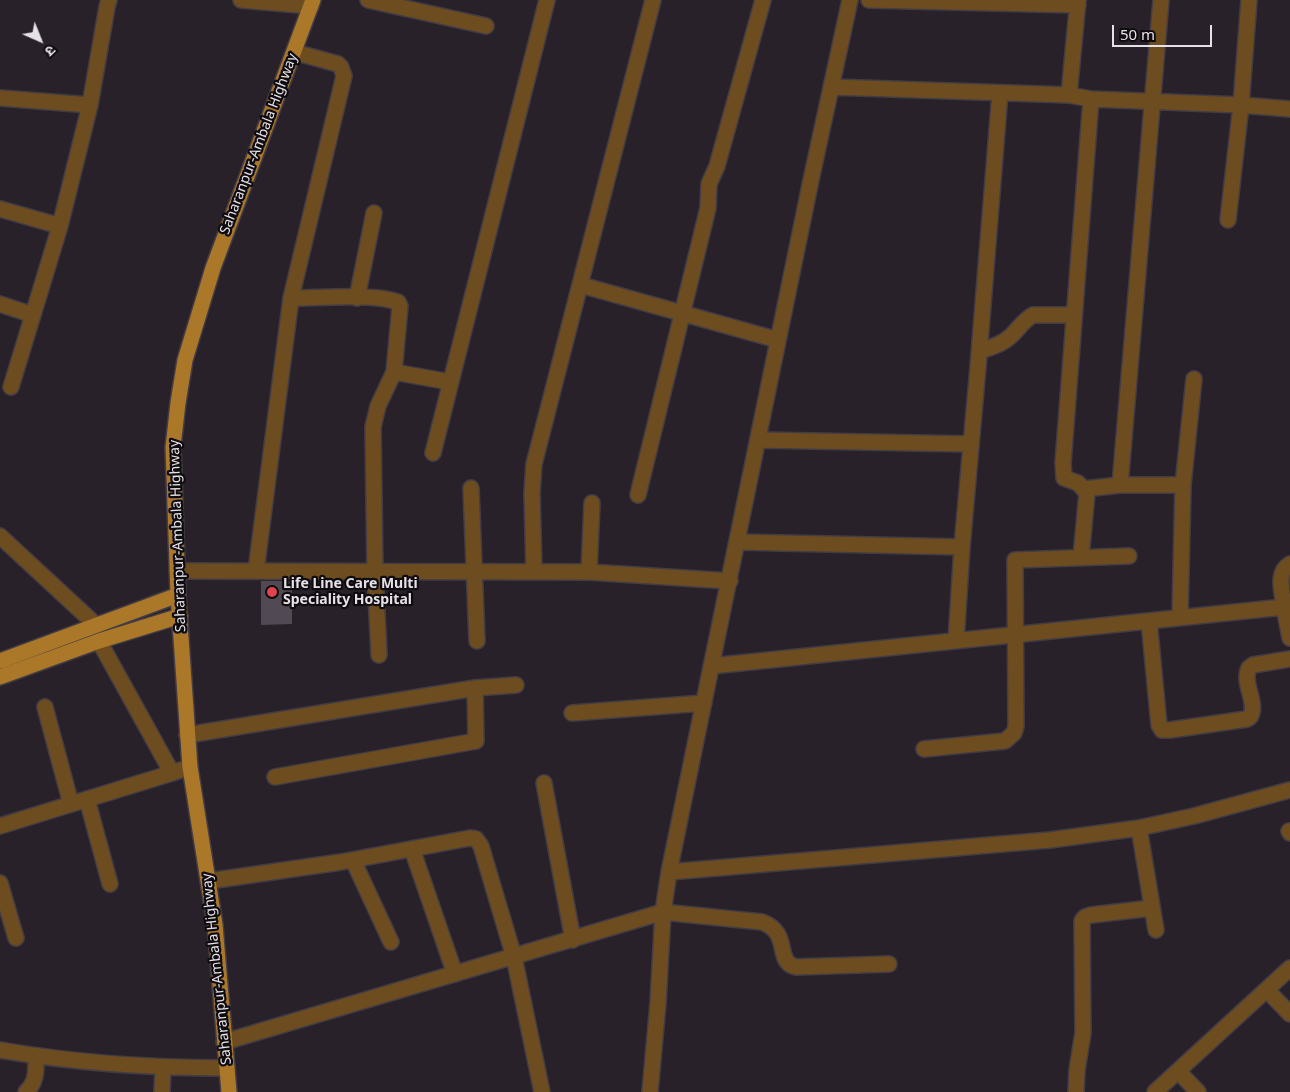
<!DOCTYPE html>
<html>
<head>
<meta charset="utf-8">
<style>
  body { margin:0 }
  #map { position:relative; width:1290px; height:1092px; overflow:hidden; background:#29212a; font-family:"Noto Sans","Noto Sans Devanagari",sans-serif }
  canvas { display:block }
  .north { position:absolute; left:15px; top:15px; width:50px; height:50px; -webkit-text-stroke:4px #0f0c10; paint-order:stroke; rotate:136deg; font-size:14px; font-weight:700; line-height:20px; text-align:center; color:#e6e1e7 }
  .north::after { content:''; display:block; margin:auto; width:18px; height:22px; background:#e6e1e7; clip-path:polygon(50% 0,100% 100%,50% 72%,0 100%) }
  .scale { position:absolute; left:1112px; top:25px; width:100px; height:22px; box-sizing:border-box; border:2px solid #e6e1e7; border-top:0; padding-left:6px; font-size:15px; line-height:18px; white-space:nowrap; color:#e6e1e7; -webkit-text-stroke:4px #0f0c10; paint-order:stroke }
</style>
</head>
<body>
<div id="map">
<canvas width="1290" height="1092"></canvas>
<div class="north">उ</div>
<div class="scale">50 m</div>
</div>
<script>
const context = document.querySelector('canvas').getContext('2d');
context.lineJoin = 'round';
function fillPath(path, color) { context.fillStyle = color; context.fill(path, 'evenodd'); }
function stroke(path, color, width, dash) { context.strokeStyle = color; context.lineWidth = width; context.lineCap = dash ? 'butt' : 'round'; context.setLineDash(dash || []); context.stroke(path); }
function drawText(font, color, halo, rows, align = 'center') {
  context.font = font + ' "Noto Sans",sans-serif'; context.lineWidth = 4.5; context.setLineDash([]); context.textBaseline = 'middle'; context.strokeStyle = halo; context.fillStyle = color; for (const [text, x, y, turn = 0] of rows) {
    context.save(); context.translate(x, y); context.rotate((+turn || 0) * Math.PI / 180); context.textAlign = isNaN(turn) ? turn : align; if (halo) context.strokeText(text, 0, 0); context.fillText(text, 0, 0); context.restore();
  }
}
fillPath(new Path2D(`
  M261,581H292V624L261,625Z`), '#514953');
const minor = new Path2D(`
  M241,0L311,6
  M368,0L486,26
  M869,0L1078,5
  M831,87L1069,95L1091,99L1241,105L1290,109
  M1069,95L1078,0
  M0,98L90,105
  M0,209L60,226
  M1228,220L1241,105L1249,0
  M581,285L778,340
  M291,298C320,298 371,293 398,302L400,306L394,372L378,406L373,427L375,572L379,655
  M357,298L374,213
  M0,304L33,315
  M980,351C992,347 1003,344 1012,335C1019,328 1024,320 1033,315H1074
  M394,372L450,382
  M11,387L60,226L90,105L107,7L109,0
  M758,440L971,444
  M433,453L547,0
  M1120,485L1161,0
  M471,488L477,641
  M1084,489L1120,485H1183
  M638,495L708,208L709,184L717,166L763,0
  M0,536L96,625
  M737,542L962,547
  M1081,557L1087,493L1078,483L1064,478L1063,463L1091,99
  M177,571L589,572L730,581
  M256,571L291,298L344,76L341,67L338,64L294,52
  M534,572L532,493L534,464L653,0
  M589,572L592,503
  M1284,607L1290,638
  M1180,617L1183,485L1194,379
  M1149,621L1159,725L1162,730H1170L1247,719L1250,717C1259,703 1241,683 1249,668L1253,665L1290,659
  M99,641L172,773L190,767
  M956,641L962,547L978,367L1000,93
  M711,666L1284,607C1283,593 1275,573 1290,564
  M45,707L71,804
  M572,713L704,703
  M187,735L475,688L516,685
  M924,749L1005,741L1014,733L1016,726L1015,560L1129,556
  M275,777L476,741L475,688
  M544,783L573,940
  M87,799L110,884
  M0,826L172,773
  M1139,828L1156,930
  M1289,831L1290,833
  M412,849L455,974
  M353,860L391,942
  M669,872L1050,840L1139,828L1194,816L1290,790
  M209,881L341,862L470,838L476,839L481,846L514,957L542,1092
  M0,883L16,938
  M1267,990L1290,1014
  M224,1042L663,912L669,872L811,180L850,0
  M0,1050C75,1063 151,1068 227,1068
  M1178,1071L1198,1092
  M26,1092C37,1082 36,1070 36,1056
  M162,1092L163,1068
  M650,1092L658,1003L663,912L762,922C792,933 774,962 796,967L889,964
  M1076,1092L1077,1070L1083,1033L1082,921L1085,917L1091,915L1152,908
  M1155,1092L1290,968`);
const major = new Path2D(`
  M0,661L178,595
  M0,677L99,641L180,616
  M229,1092L215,925L190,767L178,595L173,447L178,403L185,360L213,268L313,0`);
stroke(minor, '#433c44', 18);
stroke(major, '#433c44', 18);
stroke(minor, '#6d4d1f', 15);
stroke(major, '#ab7728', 15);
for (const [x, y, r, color] of [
  [272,592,6,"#e0444e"]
]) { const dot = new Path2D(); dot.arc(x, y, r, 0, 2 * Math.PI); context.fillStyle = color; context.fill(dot); stroke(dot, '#0f0c10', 2); }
drawText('14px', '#e6e1e7', '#0f0c10', [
  ["Saharanpur-Ambala Highway",259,144,-69],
  ["Saharanpur-Ambala Highway",178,536,-92],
  ["Saharanpur-Ambala Highway",217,969,-96]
]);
drawText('bold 14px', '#e6e1e7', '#0f0c10', [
  ["Life Line Care Multi",283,584],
  ["Speciality Hospital",283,600]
], 'left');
</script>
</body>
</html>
